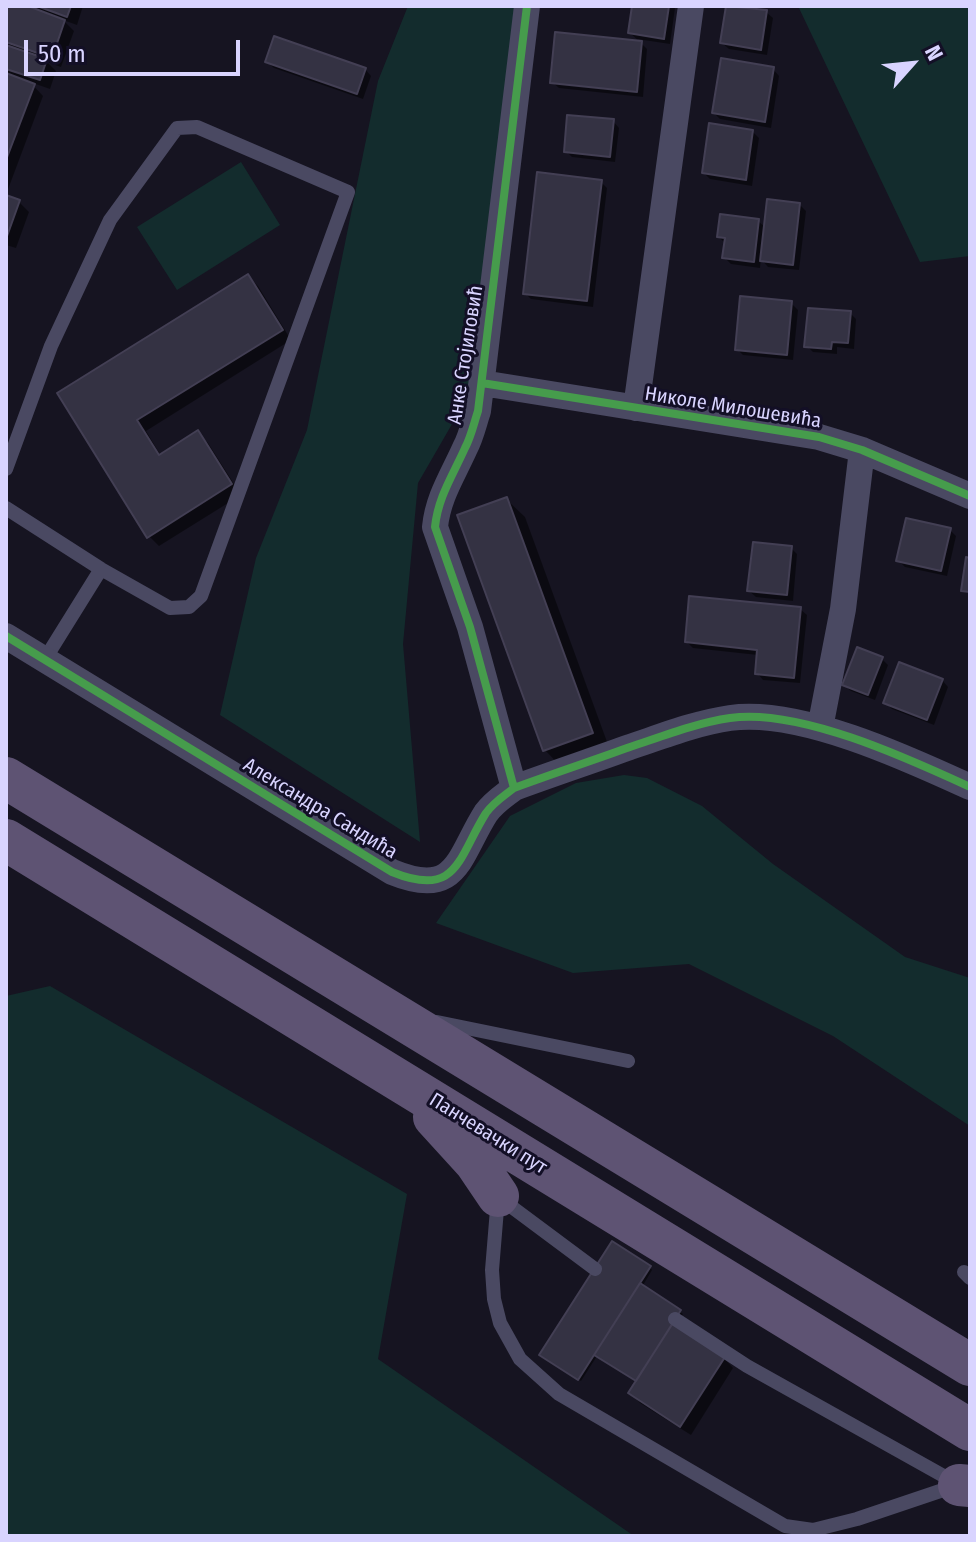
<!DOCTYPE html>
<html>
<head>
<meta charset="utf-8">
<style>
  body { margin:0 }
  #map { position:relative; width:976px; height:1542px; overflow:hidden; background:#161421; font-family:"Fira Sans Condensed",sans-serif }
  canvas { display:block }
  .frame { position:absolute; inset:0; border:8px solid #d9d4ff; pointer-events:none }
  .north { position:absolute; left:872px; top:24px; width:80px; height:80px; -webkit-text-stroke:6px #130f26; paint-order:stroke; rotate:63deg; font-size:22px; font-weight:700; line-height:32px; text-align:center; color:#d9d4ff }
  .north::after { content:''; display:block; margin:auto; width:28px; height:36px; background:#d9d4ff; clip-path:polygon(50% 0,100% 100%,50% 72%,0 100%) }
  .scale { position:absolute; left:24px; top:40px; width:216px; height:36px; box-sizing:border-box; border:4px solid #d9d4ff; border-top:0; padding-left:10px; font-size:24px; line-height:28px; white-space:nowrap; color:#d9d4ff; -webkit-text-stroke:6px #130f26; paint-order:stroke }
</style>
</head>
<body>
<div id="map">
<canvas width="976" height="1542"></canvas>
<div class="frame"></div>
<div class="north">N</div>
<div class="scale">50 m</div>
</div>
<script>
const context = document.querySelector('canvas').getContext('2d');
context.lineJoin = 'round';
function fillPath(path, color) { context.fillStyle = color; context.fill(path, 'evenodd'); }
function stroke(path, color, width, dash) { context.strokeStyle = color; context.lineWidth = width; context.lineCap = dash ? 'butt' : 'round'; context.setLineDash(dash || []); context.stroke(path); }
function drawText(font, color, halo, rows, align = 'center') {
  context.font = font + ' "Fira Sans Condensed",sans-serif'; context.lineWidth = 6; context.setLineDash([]); context.textBaseline = 'middle'; context.strokeStyle = halo; context.fillStyle = color; for (const [text, x, y, turn = 0] of rows) {
    context.save(); context.translate(x, y); context.rotate((+turn || 0) * Math.PI / 180); context.textAlign = isNaN(turn) ? turn : align; if (halo) context.strokeText(text, 0, 0); context.fillText(text, 0, 0); context.restore();
  }
}
fillPath(new Path2D(`
  M408,6H520L474,386L418,483L403,644L420,842L220,715L256,558L307,430L378,81Z
  M798,6H970V256L920,262Z
  M241,162L280,225L177,290L137,227Z
  M624,775L647,778L702,806L773,864L905,957L970,978V1126L833,1036L689,964L573,973L436,923L510,816L576,783Z
  M50,986L407,1194L378,1359L634,1536H6V996Z`), '#132c2d');
fillPath(new Path2D(`
  M10,6H83L77,25L63,20L74,31L61,67L47,62L56,71L50,89L30,82L43,96L7,192L6,75L10,77L6,73V16Z
  M634,6H673L675,8L670,44L637,39L647,49L643,97L559,88L552,82L641,43L630,33Z
  M766,12L773,18L767,55L729,49L722,43Z
  M267,62L365,69L371,76L363,99L274,68Z
  M773,69L779,76L771,128L720,119L714,113Z
  M613,121L619,128L615,162L572,157L566,151Z
  M752,131L759,138L752,186L710,179L704,173Z
  M601,182L607,188L593,307L531,299L525,293Z
  M6,197L19,202L29,212L16,248L6,245Z
  M799,204L806,211L799,270L768,267L761,259L760,268L731,264L725,258L726,244L719,237L758,221L766,228Z
  M248,276L258,286L291,340L146,431L161,456L198,433L208,443L241,495L159,546L149,536L60,393Z
  M791,303L798,310L793,360L743,355L737,349Z
  M850,313L856,319L854,349L837,347V354L813,352L807,346Z
  M507,500L525,517L610,750L562,768L545,750Z
  M950,530L956,536L947,576L905,567L898,560Z
  M791,548L797,554L793,601L756,597L749,591Z
  M800,609L807,615L800,683L763,680L757,673L758,655L693,648L687,642Z
  M881,658L888,665L875,700L851,691L844,685Z
  M942,680L948,687L934,725L892,709L885,702Z
  M650,1267L652,1270L642,1287L683,1314L674,1327L724,1358L733,1368L691,1435L640,1403L631,1393L638,1382L597,1356L581,1381L544,1358Z`), '#0007');
const building = new Path2D(`
  M7,6H28L65,20L52,58L6,42Z
  M37,6H71L67,17Z
  M632,6H669L664,39L628,33Z
  M726,6L767,10L761,50L720,43Z
  M555,32L642,41L637,92L550,83Z
  M274,36L366,68L357,94L265,62Z
  M6,45L47,59L40,80L6,69Z
  M721,58L774,67L765,122L712,113Z
  M6,73L35,84L6,160Z
  M567,115L614,119L610,157L564,152Z
  M709,123L753,130L746,180L702,173Z
  M537,172L602,180L587,301L523,294Z
  M6,195L20,200L6,239Z
  M767,199L800,203L793,265L760,261Z
  M720,214L759,219L754,262L722,258L725,238L717,237Z
  M248,274L283,330L137,420L159,455L198,430L232,484L147,538L57,393Z
  M740,296L792,301L787,355L735,350Z
  M808,308L851,311L848,343L832,342L831,349L804,347Z
  M507,497L593,733L543,751L457,515Z
  M906,518L951,528L941,571L896,561Z
  M753,542L792,546L787,595L747,591Z
  M966,557L970,558V592L961,591Z
  M689,596L801,607L794,678L755,674L757,650L685,642Z
  M857,647L883,657L868,695L842,685Z
  M899,662L943,679L927,720L883,703Z
  M612,1241L651,1266L578,1380L539,1355Z
  M640,1283L681,1310L636,1381L594,1355Z
  M673,1323L725,1357L680,1427L628,1393Z`);
fillPath(building, '#343243');
stroke(building, '#433f54', 2);
stroke(new Path2D(`
  M6,469L51,346L110,220L177,128L197,127L348,192L201,596L189,607L170,608L101,569L6,508
  M45,659L101,569
  M437,1022L628,1061
  M498,1197L492,1270L494,1299L500,1323L520,1359L559,1394L785,1526L813,1530L857,1519L955,1486
  M501,1199L595,1269
  M964,1272L970,1278
  M675,1319L747,1366L958,1484`), '#4a4962', 14);
stroke(new Path2D(`
  M482,383L819,437L862,450L970,496
  M636,408L691,6
  M6,636L392,872C458,899 458,857 486,813C494,802 504,796 514,788C552,774 591,761 630,747C663,736 696,723 730,718C799,708 907,758 970,787
  M820,728L843,609L862,450
  M514,788L470,627L435,527C438,497 453,475 465,448C471,437 474,423 478,411L527,6`), '#4a4962', 26);
stroke(new Path2D(`
  M6,778L970,1365
  M6,840L970,1430
  M434,1117L475,1162L498,1196
  M959,1485L970,1486`), '#5e5373', 42);
stroke(new Path2D(`
  M482,383L819,437L862,450L970,496
  M6,636L392,872C458,899 458,857 486,813C494,802 504,796 514,788C552,774 591,761 630,747C663,736 696,723 730,718C799,708 907,758 970,787
  M514,788L470,627L435,527C438,497 453,475 465,448C471,437 474,423 478,411L527,6`), '#469c4c', 8);
drawText('20px', '#d9d4ff', '#130f26', [
  ["Анке Стојиловић",466,355,-81],
  ["Николе Милошевића",733,408,9],
  ["Александра Сандића",320,809,31],
  ["Панчевачки пут",488,1134,32]
]);
</script>
</body>
</html>
